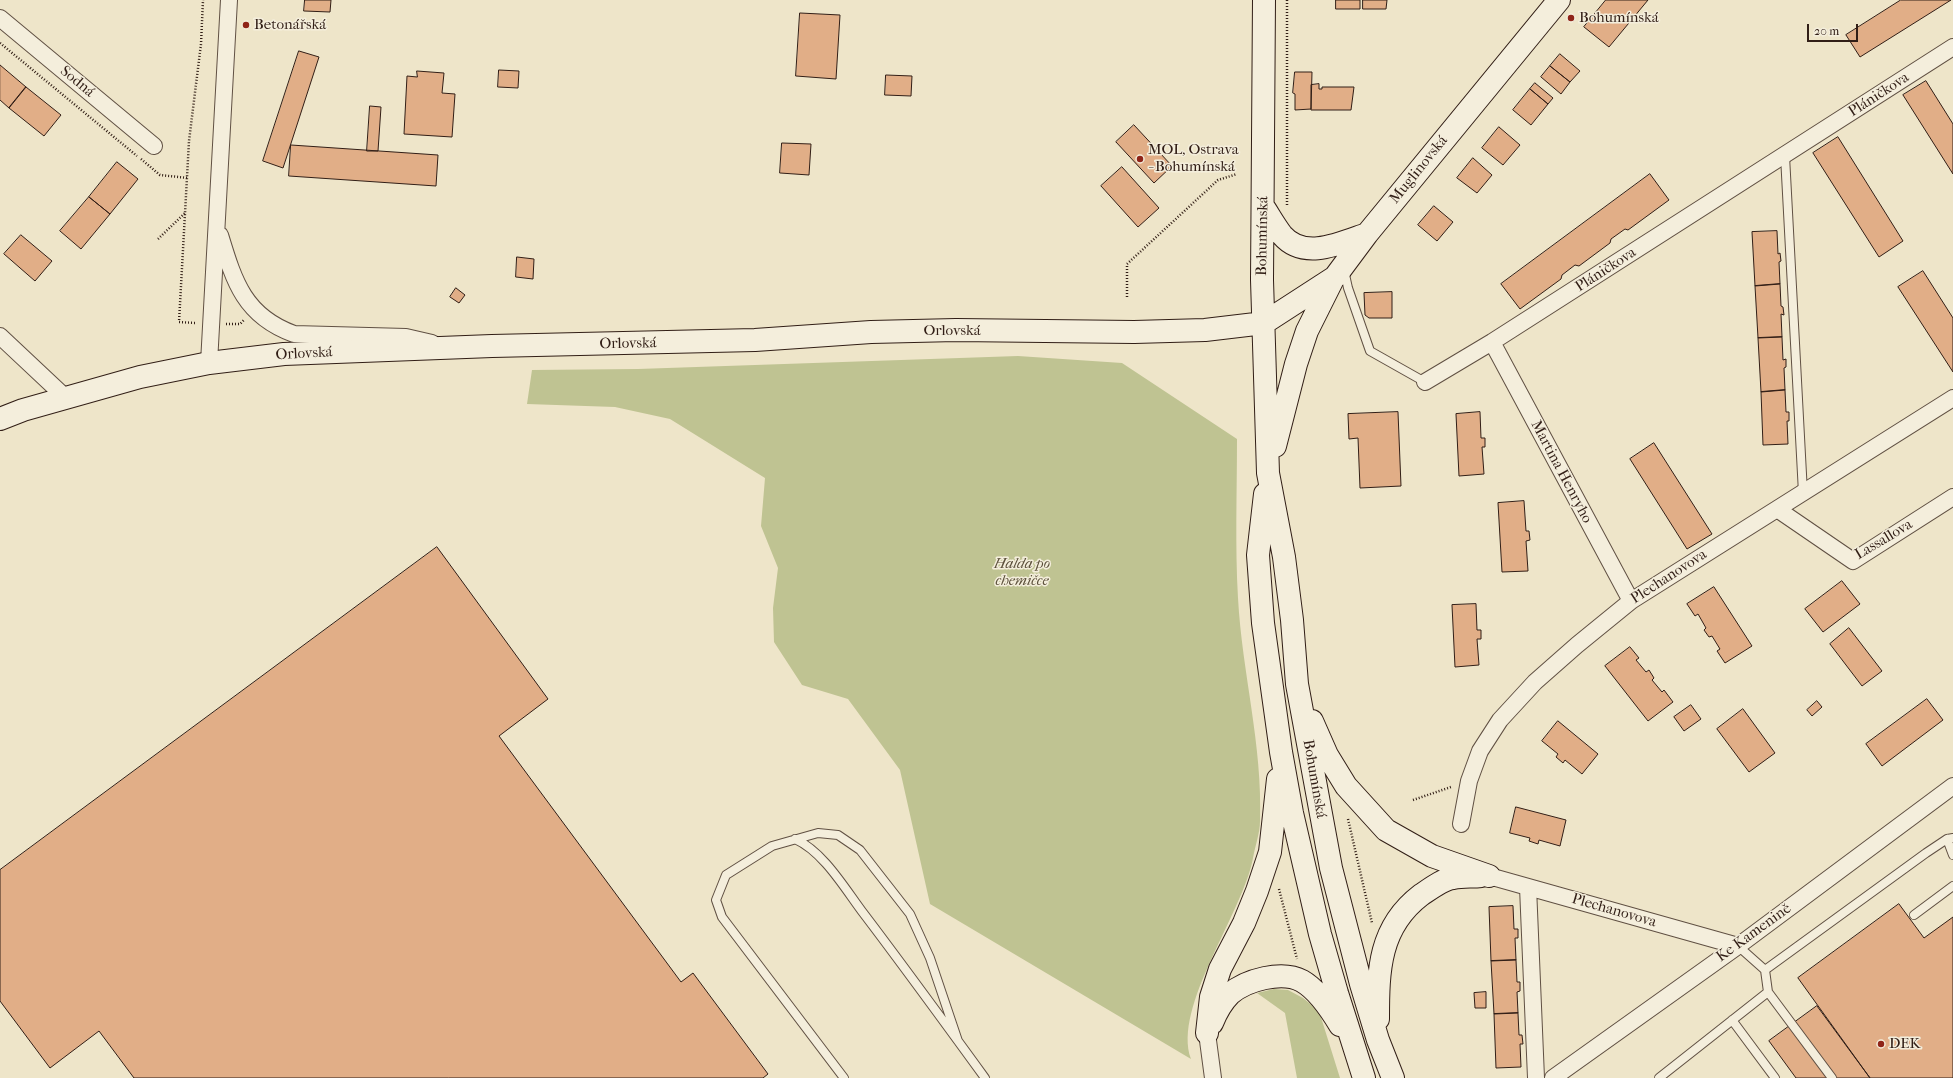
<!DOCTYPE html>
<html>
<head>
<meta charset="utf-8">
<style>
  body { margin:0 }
  #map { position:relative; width:1953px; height:1078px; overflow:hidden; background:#eee5c9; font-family:"IM FELL French Canon",serif }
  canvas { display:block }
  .scale { position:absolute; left:1807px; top:24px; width:51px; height:18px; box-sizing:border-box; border:2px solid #311e16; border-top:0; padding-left:5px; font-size:12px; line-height:14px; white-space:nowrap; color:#311e16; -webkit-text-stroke:3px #f4eedc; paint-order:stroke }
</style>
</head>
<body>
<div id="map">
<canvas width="1953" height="1078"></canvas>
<div class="scale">20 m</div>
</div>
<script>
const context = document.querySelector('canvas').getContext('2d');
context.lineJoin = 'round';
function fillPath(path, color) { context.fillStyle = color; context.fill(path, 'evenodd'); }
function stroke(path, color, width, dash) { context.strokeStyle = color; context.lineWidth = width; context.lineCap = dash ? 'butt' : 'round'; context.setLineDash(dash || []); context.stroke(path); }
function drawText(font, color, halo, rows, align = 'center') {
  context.font = font + ' "IM FELL French Canon",serif'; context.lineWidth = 3; context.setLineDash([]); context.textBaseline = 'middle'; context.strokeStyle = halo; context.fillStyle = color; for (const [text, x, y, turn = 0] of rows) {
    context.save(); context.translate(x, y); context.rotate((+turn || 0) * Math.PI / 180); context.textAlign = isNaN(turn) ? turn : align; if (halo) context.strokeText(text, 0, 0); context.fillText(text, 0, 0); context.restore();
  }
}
fillPath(new Path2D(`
  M1018,356L1122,363L1237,439C1237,492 1235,546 1238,598C1242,673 1263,746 1260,821C1260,833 1255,846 1253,858C1243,913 1172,1007 1191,1059L930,904L900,770L848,699L802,685L774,642L773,608L778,568L761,526L765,478L670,419L615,407L527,404L532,370L638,369Z
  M1274,989L1288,990L1303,998L1319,1011L1340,1078H1297L1285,1013L1257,993Z`), '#bfc392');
const building = new Path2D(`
  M305,0H331L330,12L304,11Z
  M1336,0H1360V9H1336Z
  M1363,0H1387L1386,9H1363Z
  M1606,0H1648L1609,47L1584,27Z
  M1901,0H1951L1860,57L1846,35Z
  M800,13L840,15L836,79L796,76Z
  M299,51L319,57L283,168L263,161Z
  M1560,54L1580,71L1570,82L1550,66Z
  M0,65L26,87L9,108L0,100Z
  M1550,66L1570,82L1561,94L1541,77Z
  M499,70L519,71L518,88L498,87Z
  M417,71L444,73L442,93L455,94L452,137L404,134L407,76L417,77Z
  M1295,72H1312L1311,109L1295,110V94L1293,93Z
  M886,75L912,76L911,96L885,95Z
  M1926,81L1953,124V174L1903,95Z
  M1535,83L1553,98L1548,104L1530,89Z
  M1319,84V89H1322V87H1354L1351,110H1311V85Z
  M26,87L61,115L44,136L9,108Z
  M1530,89L1548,104L1531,125L1513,110Z
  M370,106L381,107L378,151H367Z
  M1134,125L1172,166L1154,183L1116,142Z
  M1499,127L1520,145L1503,165L1482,148Z
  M1838,137L1903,241L1879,257L1813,153Z
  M782,143L811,144L809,175L780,173Z
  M291,145L438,155L436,186L289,176Z
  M1473,158L1492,175L1477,193L1457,178Z
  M117,162L138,179L110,214L89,197Z
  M1122,167L1159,208L1138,227L1101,186Z
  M1650,174L1669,200L1628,230L1625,229L1611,239L1610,243L1579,266L1575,265L1562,275L1561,279L1520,309L1501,284Z
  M89,197L110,214L81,249L60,231Z
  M1434,206L1453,222L1437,241L1418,225Z
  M1777,231L1778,254L1780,253L1781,261L1779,262L1780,284L1755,286L1752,232Z
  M21,235L52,261L35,281L4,254Z
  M517,257L534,259L533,279L516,277Z
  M1923,271L1953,318V372L1898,287Z
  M1780,284L1781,306L1783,307L1784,315L1781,314L1782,337L1758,338L1755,286Z
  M456,288L465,295L459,303L450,297Z
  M1392,292V318H1369L1365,315L1364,293Z
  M1782,337L1783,360L1786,359V367L1784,368L1785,390L1761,392L1758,338Z
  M1785,390L1786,412H1789V421H1787L1788,444L1763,445L1761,392Z
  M1398,412L1401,486L1360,488L1358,438L1349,439L1348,414Z
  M1480,412L1481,438H1485V447H1482L1484,474L1459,476L1456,414Z
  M1654,443L1712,534L1687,549L1630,459Z
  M1524,501L1526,531H1529L1530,540L1526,541L1528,571L1502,572L1498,503Z
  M437,547L548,699L499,736L681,982L693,973L768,1074L763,1078H134L99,1031L50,1068L0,1001V870Z
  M1842,581L1860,604L1823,632L1805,609Z
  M1714,587L1752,646L1725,663L1717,651L1720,649L1712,636L1709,637L1704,630L1706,628L1698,614L1695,616L1687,604Z
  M1476,604L1477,630H1481V639H1477L1479,665L1455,667L1452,605Z
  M1849,628L1882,671L1862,686L1830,644Z
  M1630,647L1639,658L1636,660L1646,672L1649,670L1654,678L1652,680L1662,692L1664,690L1673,702L1648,721L1605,666Z
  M1927,699L1943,720L1882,766L1866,744Z
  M1817,701L1822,707L1812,716L1807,710Z
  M1691,705L1701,719L1684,731L1674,717Z
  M1743,709L1775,753L1749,772L1717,729Z
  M1558,721L1598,754L1582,774L1565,760L1563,763L1556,757L1558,754L1542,741Z
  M1516,807L1566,820L1560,846L1539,840L1538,844L1529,841L1530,838L1510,833Z
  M1899,904L1924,938L1953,917V1078H1870L1798,978Z
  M1513,906L1514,929H1518V938H1515L1516,960L1491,961L1489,907Z
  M1516,960L1517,982H1520V991L1517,992L1518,1013L1494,1014L1491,961Z
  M1486,992V1008H1475L1474,993Z
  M1817,1006L1870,1078H1796L1769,1041Z
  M1518,1013L1519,1035H1522L1523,1044H1520L1521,1067L1496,1068L1494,1014Z`);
fillPath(building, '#e1ae87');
stroke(building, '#311e16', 1);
const service = new Path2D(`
  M1785,156L1803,493
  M1344,270L1348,288L1370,351L1425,382
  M795,839C824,852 845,889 864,914C905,968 945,1023 985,1078
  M1947,839L1953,855
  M1914,915L1953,886
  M1765,970L1926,853L1947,839L1953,838
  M1768,992L1832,1078
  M1732,1020L1775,1078
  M844,1078L722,917L716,900L726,875L772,846L818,833L838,835L860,850L910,914L930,958L958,1041
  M1659,1078L1768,992L1765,970L1738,946`);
const minor = new Path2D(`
  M0,18L154,146
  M220,235C234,281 244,316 294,334L406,337L432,343
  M0,336L66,398
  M1492,342L1631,601
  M209,363L229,0
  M1425,382L1492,342L1953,47
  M1777,509L1853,561L1953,497
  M1461,824L1469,781L1480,751L1500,720L1535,682L1577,645L1631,601L1953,398
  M1489,876L1738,946
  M1528,887L1536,1078
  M1207,1033L1213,1078
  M1553,1078L1738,946L1953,786`);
const secondary = new Path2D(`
  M1264,0L1262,280L1268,473L1284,557L1292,620L1297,684L1331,868L1361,984L1378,1040L1393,1078
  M1263,206C1269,215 1275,226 1282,235C1304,261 1341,243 1367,234
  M0,419L23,410L140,377L209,363L284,354L492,346L755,340L871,332L956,330L1134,332L1205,330L1264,323L1335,277L1367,234L1559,0
  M1275,446L1296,364L1307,331L1332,281
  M1265,494L1258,555L1263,623L1281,752L1292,813L1320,934L1337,993L1364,1078
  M1312,721L1327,755L1346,786L1386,830L1432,856L1489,876
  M1378,1019C1378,970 1379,927 1421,895C1430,889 1443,879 1453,878C1462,876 1472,877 1481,876
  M1212,1023C1216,1013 1222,1002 1230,994C1246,980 1282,970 1302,981C1318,990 1331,1010 1340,1025
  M1207,1033L1211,997L1220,969L1244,923L1257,891L1270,852L1278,779`);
stroke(service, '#605043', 10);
stroke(minor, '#605043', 18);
stroke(secondary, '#311e16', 24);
stroke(new Path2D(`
  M0,43L137,156
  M141,159L160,175L188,178
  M1287,205V0
  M158,239L185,213
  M1127,297V264L1218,180L1237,174
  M195,323L179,322L189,141L201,44L203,0
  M226,324H240L244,320
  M1413,800L1451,787
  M1348,819L1372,923
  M1279,889L1297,959`), '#311e16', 2.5, [1, 2]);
stroke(service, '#f4eedc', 8);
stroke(minor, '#f4eedc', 16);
stroke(secondary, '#f4eedc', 22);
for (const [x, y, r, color] of [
  [1571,18,4,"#8f2418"],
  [246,25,4,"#8f2418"],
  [1140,159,4,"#8f2418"],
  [1881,1044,4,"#8f2418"]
]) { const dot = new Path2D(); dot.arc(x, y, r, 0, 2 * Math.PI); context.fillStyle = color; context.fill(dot); stroke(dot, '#f4eedc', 1.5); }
drawText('15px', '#311e16', '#f4eedc', [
  ["Bohumínská",1579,18],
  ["Betonářská",254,25],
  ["MOL, Ostrava",1148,150],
  ["- Bohumínská",1148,167],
  ["DEK",1889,1044]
], 'left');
drawText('15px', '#311e16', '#f4eedc', [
  ["Sodná",77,82,40],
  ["Pláničkova",1879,95,-33],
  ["Muglinovská",1419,170,-51],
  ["Bohumínská",1263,236,-89],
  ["Pláničkova",1606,270,-33],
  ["Orlovská",952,331],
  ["Orlovská",628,344,-1],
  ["Orlovská",304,354,-3],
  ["Martina Henryho",1561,472,62],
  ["Lassallova",1884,540,-31],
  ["Plechanovova",1669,577,-33],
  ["Bohumínská",1314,779,80],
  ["Plechanovova",1614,911,16],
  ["Ke Kamenině",1754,933,-36]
]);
drawText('italic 15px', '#5c503b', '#f4eedc', [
  ["Halda po",1022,564],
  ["chemičce",1022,581]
]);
</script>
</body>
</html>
